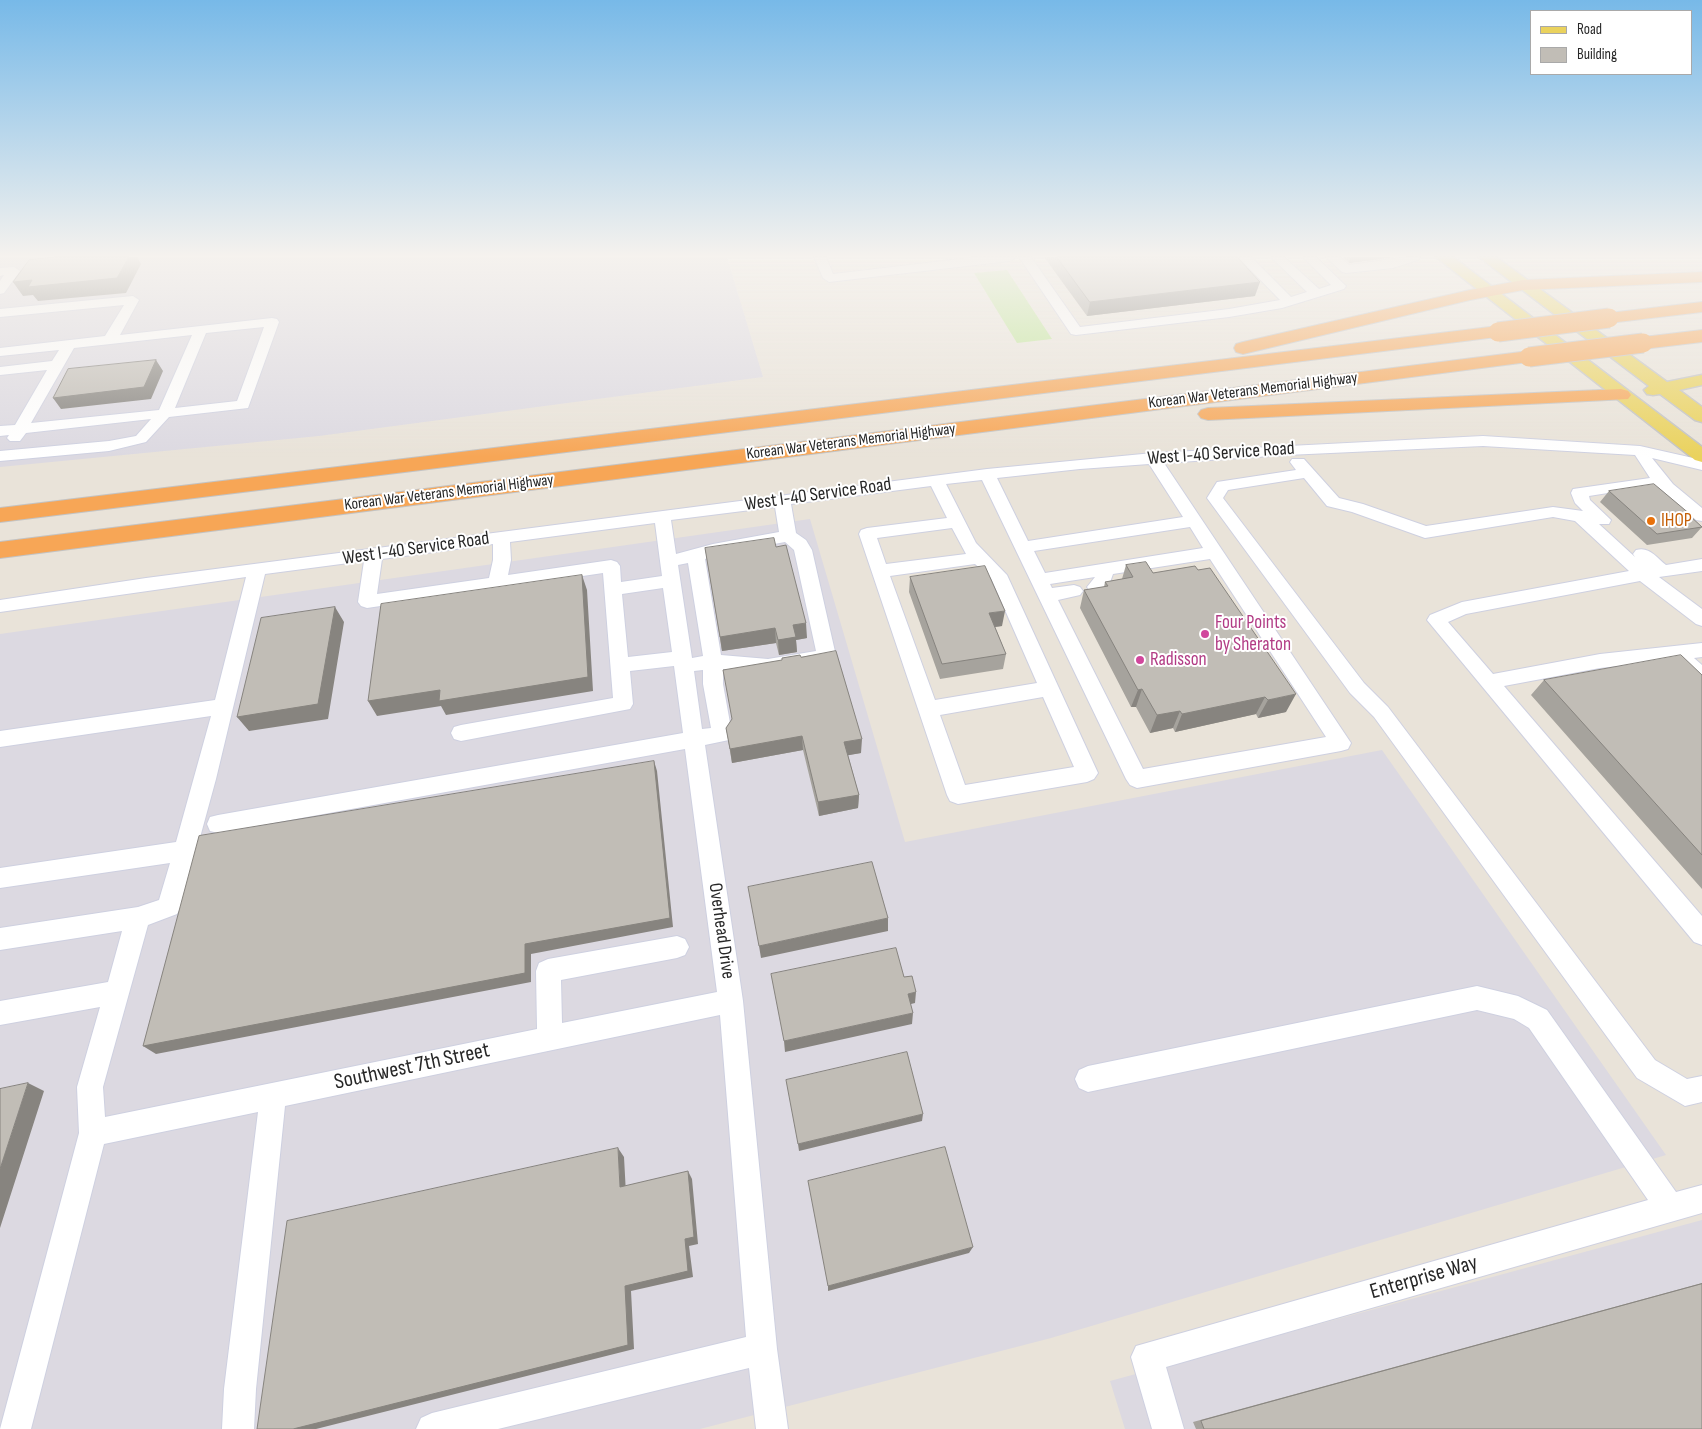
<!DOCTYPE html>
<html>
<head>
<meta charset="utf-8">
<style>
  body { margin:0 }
  #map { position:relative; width:1702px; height:1429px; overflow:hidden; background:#e9e3d9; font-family:"Sofia Sans Condensed",sans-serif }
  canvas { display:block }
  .legend { position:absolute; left:1530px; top:10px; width:162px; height:65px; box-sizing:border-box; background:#fff; border:1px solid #a9a9a9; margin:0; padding:6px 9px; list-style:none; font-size:15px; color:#272727 }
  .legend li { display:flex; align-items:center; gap:10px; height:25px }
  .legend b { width:25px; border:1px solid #a9a9a9 }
</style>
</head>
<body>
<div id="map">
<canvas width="1702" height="1429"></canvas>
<ul class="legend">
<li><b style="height:6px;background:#ead25d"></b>Road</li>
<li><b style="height:14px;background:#c1bdb6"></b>Building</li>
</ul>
</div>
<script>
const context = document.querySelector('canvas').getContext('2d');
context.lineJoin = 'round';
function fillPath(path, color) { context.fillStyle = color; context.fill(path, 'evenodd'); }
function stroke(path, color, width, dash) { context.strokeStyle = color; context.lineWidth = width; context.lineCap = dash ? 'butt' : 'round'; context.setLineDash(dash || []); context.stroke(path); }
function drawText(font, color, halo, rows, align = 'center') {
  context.font = font + ' "Sofia Sans Condensed",sans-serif'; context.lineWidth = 4; context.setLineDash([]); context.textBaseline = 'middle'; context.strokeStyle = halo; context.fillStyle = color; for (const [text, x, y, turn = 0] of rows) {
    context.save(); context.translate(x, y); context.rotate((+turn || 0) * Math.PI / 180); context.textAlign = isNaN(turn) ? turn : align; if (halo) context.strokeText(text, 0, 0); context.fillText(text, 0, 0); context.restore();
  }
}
fillPath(new Path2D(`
  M0,257H727L763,377L319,436L0,467Z
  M810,519L905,842L1382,750L1666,1155L1051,1338L700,1429H0V634Z
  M1702,1220V1429H1125L1110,1381Z`), '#dcd9e1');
fillPath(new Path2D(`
  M1007,270L1052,339L1017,343L974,273Z`), '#bde592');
const minor = new Path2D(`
  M814,257H826L833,274L977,257H1016L1010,261L829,282L823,278Z
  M1019,257H1031L1080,327L1229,309L1280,300L1238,257H1251L1291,297L1307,292L1271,257H1284L1319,289L1331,285L1303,257H1316L1346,286L1344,289L1282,308L1229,317L1076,335L1071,334Z
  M1326,257H1340L1349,265C1373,262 1396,257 1420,257L1418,260L1393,268L1346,273L1342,272Z
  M14,267L20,271L4,293L0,294V281L4,275L0,276V268Z
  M133,296L139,300L120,335L272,318L277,319L279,322L248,408L169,417L146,442L109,451L0,461V451L109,441L136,436L151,419L26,433L20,441H10L7,438L9,435L0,436V426L15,425L47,370L0,375V367L52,361L59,350L0,356V348L105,336L124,305L0,317V309ZM264,327L237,401L175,408L206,333ZM192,335L159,410L31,423L74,348Z
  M1483,436L1640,446L1702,460V470L1652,458L1673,484L1702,508V521L1696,520L1658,487L1633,489L1589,496L1590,500L1611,520L1609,524H1599L1635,557L1633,554L1636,550C1649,546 1656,557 1666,565L1702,559V571L1659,577L1702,609V626L1696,624L1640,581L1466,614L1448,622L1493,674L1600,654L1702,643V657L1694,658L1702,665V684L1695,682L1673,660L1600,668L1504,686L1702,916V945L1694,942L1427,620L1430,615L1462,602L1629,571L1575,521L1553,517L1425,538L1352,512L1327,506L1304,478L1228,490L1223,498L1364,683L1388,707L1655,1060L1687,1079L1702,1076V1102L1685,1106L1637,1078L1374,717L1350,693L1207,498L1217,482L1296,470L1290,462L1292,459H1304L1339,498L1363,504L1426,526L1553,507L1583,511L1575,503L1571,493L1573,489L1650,478L1635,455L1483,446L1287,455L1164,463L1351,743L1348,749L1341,751L1137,788L1130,785L1126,779L982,480L946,484L976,543L1007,575L1098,773L1094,779L1087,782L958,804L950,801L947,795L859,534L861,530L867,528L947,518L931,486L791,504L796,533L806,540L812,550L836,656L834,661L827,663L768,673L723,669V684L732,734L729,740L705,745L743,1001L777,1349L788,1429H756L749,1368L498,1429H416L421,1418L432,1413L746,1337L720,1015L285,1106L256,1389L254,1429H222L224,1389L258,1112L104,1144L31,1429H0L79,1133L77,1087L100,1007L0,1025V1001L108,982L122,931L0,950V928L138,907L159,900L170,863L0,888V868L176,842L211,716L0,747V731L215,700L246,577L0,612V600L146,578L987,469L1153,453ZM1149,464L1183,517L1028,541L997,478L1080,469ZM775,507L779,532L713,544L676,554L671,520ZM655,523L662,576L621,582L620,566L617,562L611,560L508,575L511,560L510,542ZM1190,527L1203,548L1045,573L1034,551ZM952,528L966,554L886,564L877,538ZM785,542L794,550L816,651L768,659L721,655L705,559L716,555ZM493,544V560L489,578L377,594L382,559ZM1210,559L1326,737L1143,769L1058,600L1080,595L1083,591L1080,587L1074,585L1052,588L1050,584L1095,577L1087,587L1090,591L1096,593L1108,588L1113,574ZM364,561L358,602L361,606L367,608L603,573L613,698L461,725L454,727L451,733L454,739L461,741L630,709L633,704L630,671L674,666L683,733L218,815L210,817L207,824L210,831L218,833L685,749L717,992L562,1023L561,980L677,958L685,955L689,947L685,939L677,936L548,959L539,963L536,971L537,1029L105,1117L103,1087L148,925L177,914L181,907L216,779L265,574ZM688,563L703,656L692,658L678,565ZM975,564L991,578L1037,683L935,700L890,576ZM663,588L672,652L628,657L622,594ZM703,670V684L711,728L702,729L694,671ZM1043,697L1074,767L965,785L940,715Z
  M1477,986L1518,996L1547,1010L1676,1192L1702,1185V1213L1166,1367L1184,1429H1152L1131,1357L1136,1346L1648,1200L1529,1028L1514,1019L1477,1010L1088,1092L1079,1088L1075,1079L1079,1070L1088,1066Z`);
const major = new Path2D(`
  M1436,257H1453L1702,447V462L1695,460Z
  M1479,257H1496L1667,382L1702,375V385L1679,390L1702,407V422L1695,420L1660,394L1653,395L1647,394L1644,390L1649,386Z`);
const highway = new Path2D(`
  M1702,272V282L1523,290L1470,300L1243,354L1236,352L1234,348L1236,344L1243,342L1470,290L1523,280Z
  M1702,302V312L1609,323L1603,322L1600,318L1603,314L1609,313Z
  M1498,326L1505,328L1507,332L1505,336L0,522V508Z
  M1702,330V342L1643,349L1636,347L1634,343L1636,339L1643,337Z
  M1529,351L1536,353L1539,357L1536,361L0,558V542Z
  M1621,389L1628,391L1631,395L1628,399L1208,420L1201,418L1198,414L1201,410L1208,408Z`);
stroke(minor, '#ced0e0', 2);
stroke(major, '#c3c3c3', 3);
stroke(highway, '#c3c3c3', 2);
fillPath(minor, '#fff');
fillPath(major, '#ead25d');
fillPath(highway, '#f7a656');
const highwayBridge = new Path2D(`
  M1498,332L1609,318
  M1529,357L1643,343`);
stroke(highwayBridge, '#c3c3c3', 21, []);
stroke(highwayBridge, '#f7a656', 19);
fillPath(new Path2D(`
  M1044,257H1240L1239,260L1255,296L1087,316Z
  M1343,257H1394L1349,263Z
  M1609,491L1691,515L1690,516L1702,527L1692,538L1647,545L1600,502Z
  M776,547L807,638L796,640L797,652L779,655L776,643L722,651L705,548Z
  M1126,565L1153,573L1286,712L1258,718L1256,714L1175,732L1173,728L1150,733L1136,707H1131L1080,608L1084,590L1104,587L1105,582L1122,579Z
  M910,577L1002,626L995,627L1006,654L1003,669L940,679L909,592Z
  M801,657L861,753L848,755L859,795L858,808L819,816L803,750L732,763L726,728Z
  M1702,675V889L1531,695L1544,680Z
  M1702,1283V1429H1196L1193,1422Z`), '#a6a39d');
fillPath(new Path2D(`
  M129,257H137L141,264L126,293L38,301L33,295L23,296L13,282Z
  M1351,257H1394L1349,263Z
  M1260,282L1255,296L1087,316L1090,302Z
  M156,360L163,371L151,399L61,409L53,398Z
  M582,575L587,590L593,691L446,715L441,706L377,716L368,701Z
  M335,607L344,622L328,719L249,731L237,717Z
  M1005,611L1002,626L987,628L989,613Z
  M806,623L807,638L796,640L797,652L779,655L778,640L793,625Z
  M775,628L776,643L722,651L720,637Z
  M1142,689L1136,707H1131L1138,690Z
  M1296,694L1286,712L1258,718L1268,700Z
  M1265,697L1256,714L1175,732L1182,714Z
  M1180,711L1173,728L1150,733L1157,715Z
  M802,736L803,750L732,763L730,749Z
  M862,739L861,753L844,756V742Z
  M654,761L657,771L673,927L531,954V982L156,1054L143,1046L525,944Z
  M859,795L858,808L819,816L818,802Z
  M888,918V931L761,958L759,946Z
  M916,992L915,1003L907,1005L908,994Z
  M913,1013L912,1024L785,1052L784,1041Z
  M28,1083L44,1091L0,1228V1169Z
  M923,1114L922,1121L799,1151L798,1144Z
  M618,1148L624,1157L626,1194L620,1187Z
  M688,1171L692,1179L698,1244L689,1246L693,1277L631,1291L634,1349L316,1429H293L625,1286L685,1239Z
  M973,1247L969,1253L828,1291V1286Z`), '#87847f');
const building = new Path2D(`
  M56,257H129L117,278L28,287L32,280L13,282L29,260Z
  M1057,257H1237L1260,282L1090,302Z
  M156,360L144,387L53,398L68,369Z
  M1654,484L1691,515H1689L1702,527L1657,534L1609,491Z
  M774,538L776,547L786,545L806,623L793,625L796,637L778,640L775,628L720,637L705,548Z
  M1146,562L1153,573L1195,566L1198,570L1210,568L1296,694L1268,700L1265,697L1182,714L1180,711L1157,715L1142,689L1138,690L1084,590L1108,586L1105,582L1133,577L1126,565Z
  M985,566L1005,611L989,613L1006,654L942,664L910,577Z
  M582,575L588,677L439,701L440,690L368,701L381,604Z
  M335,607L318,704L237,717L261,618Z
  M836,651L862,739L844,742L859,795L818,802L802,736L730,749L726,728L732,719L723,670L782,660V658L800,655L801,657Z
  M1681,655L1702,675V855L1544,680Z
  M654,761L670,918L525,944V973L143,1046L199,836Z
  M872,862L888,918L759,946L748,887Z
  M896,948L904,977L912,976L916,992L908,994L913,1013L784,1041L771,974Z
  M907,1052L923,1114L798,1144L786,1080Z
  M28,1083L0,1169V1089Z
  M945,1147L973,1247L828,1286L808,1181Z
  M618,1148L620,1187L688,1171L694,1237L685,1239L688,1271L625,1286L628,1345L293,1429H257L287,1221Z
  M1702,1284V1429H1204L1201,1421Z`);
fillPath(building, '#c1bdb6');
stroke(building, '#87847f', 1);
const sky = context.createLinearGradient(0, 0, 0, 457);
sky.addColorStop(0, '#77b9e8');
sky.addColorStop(0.56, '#f5f2ee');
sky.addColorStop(1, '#f5f2ee00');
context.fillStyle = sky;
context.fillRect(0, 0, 1702, 457);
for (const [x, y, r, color] of [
  [1651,521,5,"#e8710a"],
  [1205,634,5,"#d1479c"],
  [1140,660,5,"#d1479c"]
]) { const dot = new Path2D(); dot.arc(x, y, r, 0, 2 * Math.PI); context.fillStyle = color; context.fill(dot); stroke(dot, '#fff', 2); }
drawText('16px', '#272727', '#fff', [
  ["Korean War Veterans Memorial Highway",1253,391,-7],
  ["Korean War Veterans Memorial Highway",851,442,-7],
  ["Korean War Veterans Memorial Highway",449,493,-7]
]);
drawText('19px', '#272727', '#fff', [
  ["West I-40 Service Road",1221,454,-4],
  ["West I-40 Service Road",818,495,-8],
  ["West I-40 Service Road",416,549,-8],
  ["Overhead Drive",721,931,82]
]);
drawText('19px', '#c56008', '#fff', [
  ["IHOP",1661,521]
], 'left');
drawText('19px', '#b23c85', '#fff', [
  ["Four Points",1215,623],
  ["by Sheraton",1215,645],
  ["Radisson",1150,660]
], 'left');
drawText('22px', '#272727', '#fff', [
  ["Southwest 7th Street",412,1067,-12],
  ["Enterprise Way",1424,1278,-16]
]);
</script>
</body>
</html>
